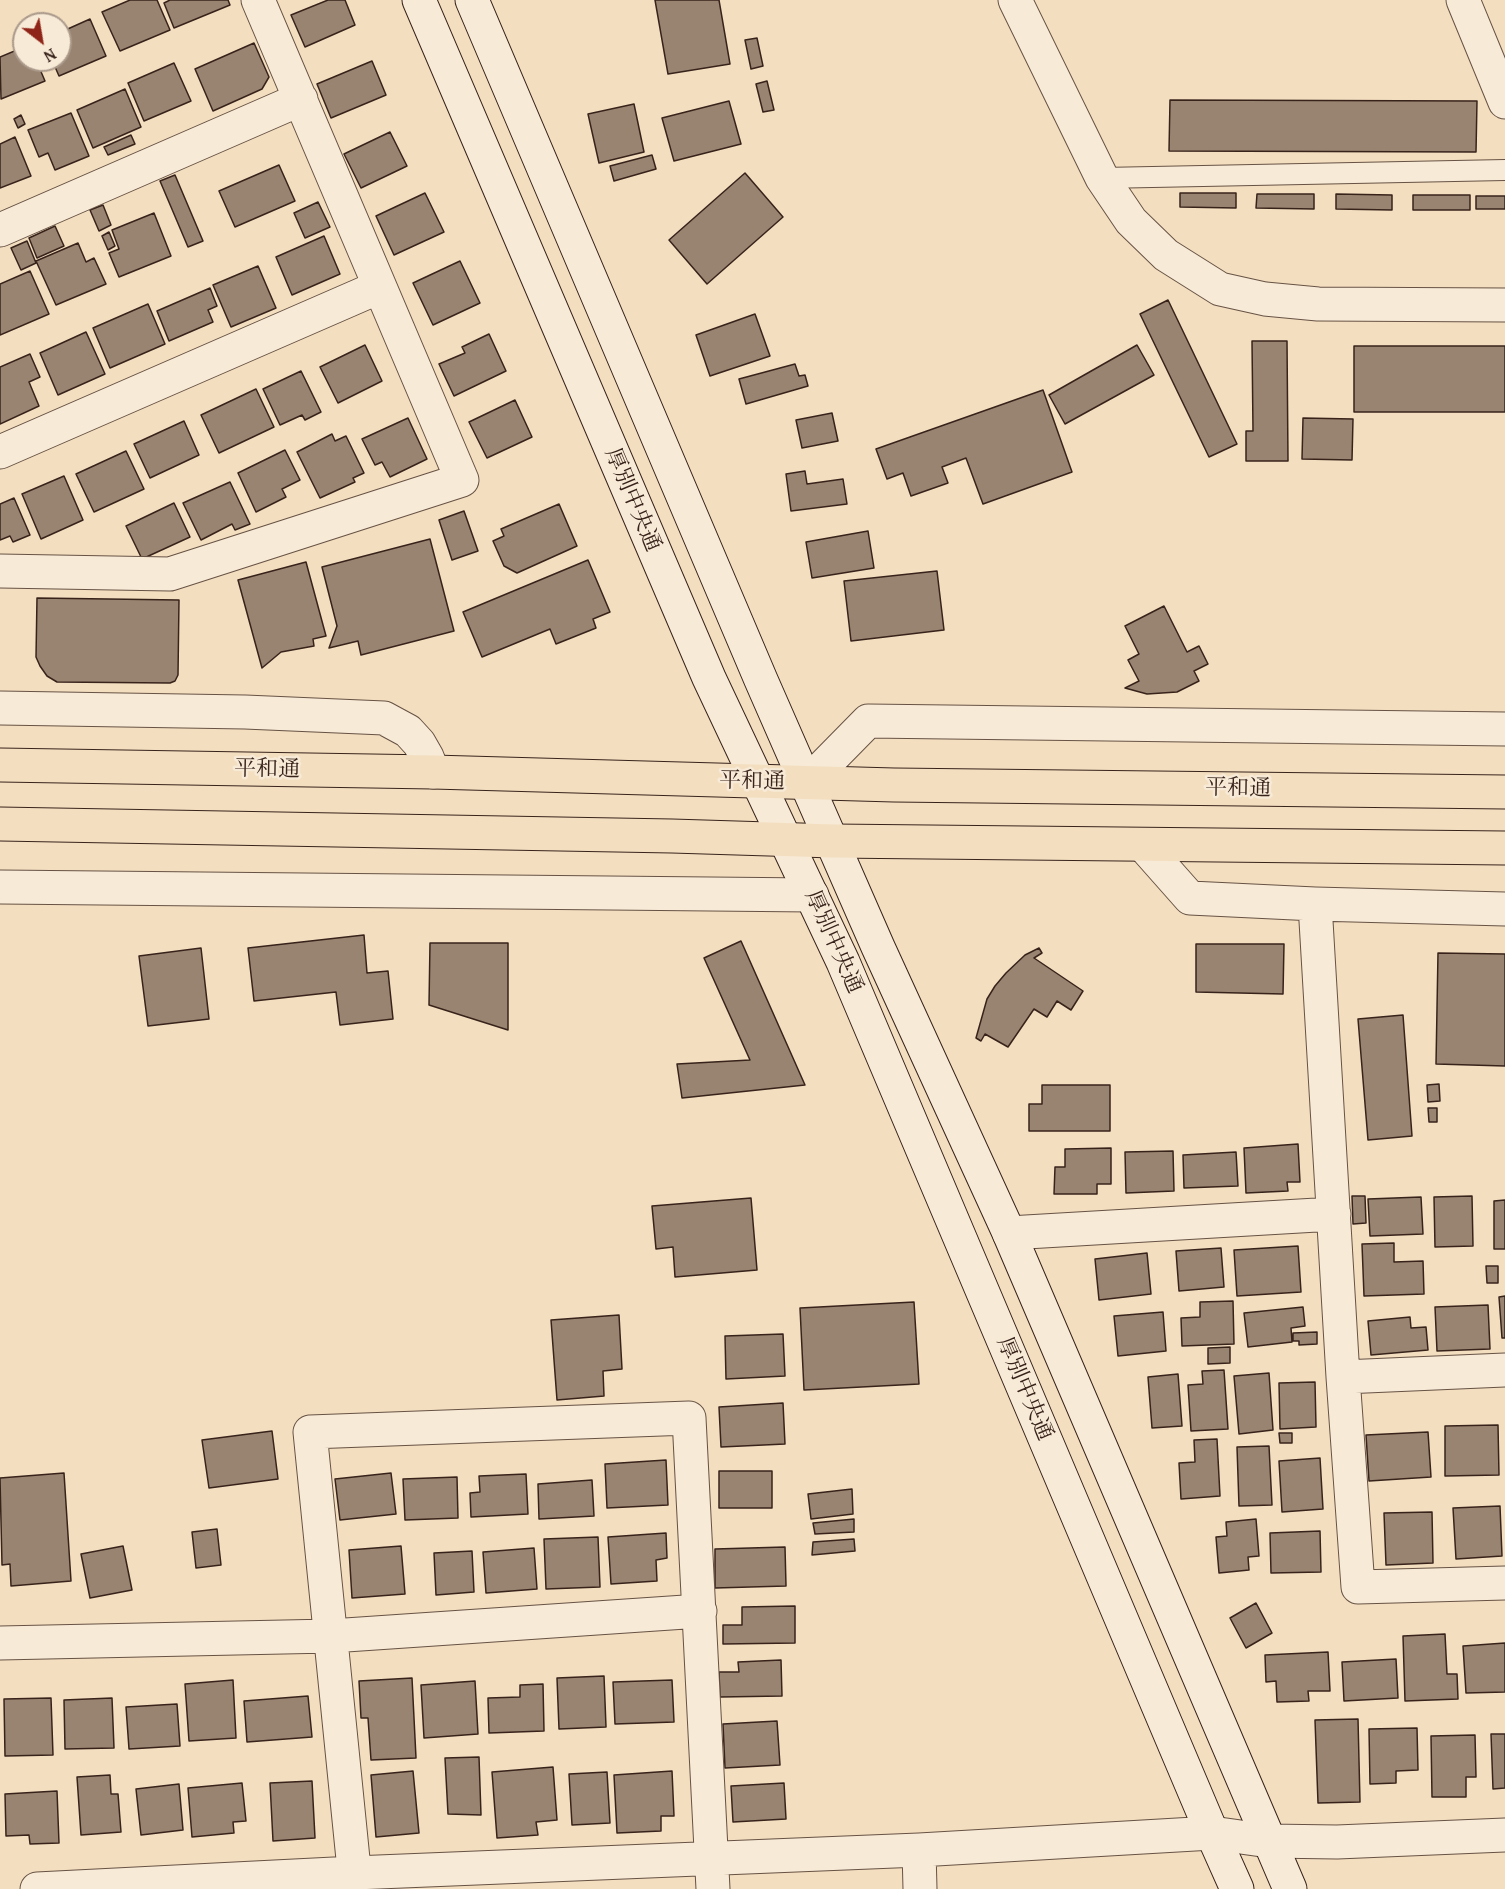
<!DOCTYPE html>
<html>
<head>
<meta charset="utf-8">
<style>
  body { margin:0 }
  #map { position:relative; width:1505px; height:1889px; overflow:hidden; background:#f3dec0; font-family:"Gentium Book Plus",serif }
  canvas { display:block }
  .north { position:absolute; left:12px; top:12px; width:60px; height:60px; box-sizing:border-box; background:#f7ead6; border:2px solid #ab9a8b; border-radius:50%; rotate:149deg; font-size:16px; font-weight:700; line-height:24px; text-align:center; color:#38231b }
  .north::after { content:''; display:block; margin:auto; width:21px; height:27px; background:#8f2418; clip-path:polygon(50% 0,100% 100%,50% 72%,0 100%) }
</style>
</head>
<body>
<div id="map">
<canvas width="1505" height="1889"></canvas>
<div class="north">N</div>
</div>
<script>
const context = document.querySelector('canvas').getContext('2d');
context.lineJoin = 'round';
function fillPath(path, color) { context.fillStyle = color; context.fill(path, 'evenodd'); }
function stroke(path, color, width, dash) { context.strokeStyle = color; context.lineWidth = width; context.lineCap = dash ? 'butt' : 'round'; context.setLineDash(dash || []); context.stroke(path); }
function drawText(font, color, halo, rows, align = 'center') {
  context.font = font + ' "Gentium Book Plus","Noto Serif JP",serif'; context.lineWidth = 5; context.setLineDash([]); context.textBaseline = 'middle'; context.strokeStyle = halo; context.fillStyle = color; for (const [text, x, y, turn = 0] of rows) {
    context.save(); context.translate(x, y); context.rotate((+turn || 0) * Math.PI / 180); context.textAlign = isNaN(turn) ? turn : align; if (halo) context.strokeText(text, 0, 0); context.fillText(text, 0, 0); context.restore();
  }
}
const building = new Path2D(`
  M130,0H157L170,30L120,51L102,12Z
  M170,0H228L230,5L174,28L164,3Z
  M328,0H345L355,25L305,47L291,15Z
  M655,0H719L730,64L668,74Z
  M90,19L106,56L59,76L52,60H60V29L61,32Z
  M757,38L763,66L751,69L745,40Z
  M254,43L269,77L262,89L213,111L195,69Z
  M24,47V60H36L45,81L1,99L0,57Z
  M372,61L386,95L331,118L317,84Z
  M174,63L191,101L144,121L128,83Z
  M767,81L774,110L763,112L756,84Z
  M125,89L141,127L93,148L77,110Z
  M1170,100L1477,101L1476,152L1169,151Z
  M729,101L741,144L674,161L662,118Z
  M634,104L644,152L599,163L588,114Z
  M71,113L89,156L55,170L48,153L39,157L28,130Z
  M21,115L25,124L18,128L14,119Z
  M390,132L407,166L361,188L344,154Z
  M131,135L135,144L108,155L104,147Z
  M15,137L31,176L0,188V144Z
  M652,155L656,169L614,181L610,166Z
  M279,165L295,201L235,227L219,191Z
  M745,173L783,217L707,284L669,240Z
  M175,175L203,241L188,247L160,181Z
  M425,193L444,232L394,255L376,216Z
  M1180,193H1236V208L1180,207Z
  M1257,194H1314V209L1256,208Z
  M1336,194L1392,195V210L1336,209Z
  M1413,195H1470V210H1413Z
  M1476,196H1505V209H1476Z
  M318,202L330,227L305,238L294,213Z
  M103,205L111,225L99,231L90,210Z
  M154,213L171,256L119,277L109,253L119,249L112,230Z
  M55,226L64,246L37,258L29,238Z
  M109,232L115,246L108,250L102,236Z
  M324,236L340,274L292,295L276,257Z
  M27,241L36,263L21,270L11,248Z
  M78,243L86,262L94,258L106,284L56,305L36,261Z
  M460,261L480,303L433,325L413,283Z
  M258,266L276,308L231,327L213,285Z
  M30,271L49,314L0,335V284Z
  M210,288L217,306L208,310L213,322L169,341L157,311Z
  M1168,300L1237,444L1209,457L1140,314Z
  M148,304L165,344L110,368L93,328Z
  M755,314L770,356L710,376L696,335Z
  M86,332L105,374L58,395L40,353Z
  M489,334L506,371L454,396L439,364L465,353L462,347Z
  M1252,341H1287L1288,461H1246V431H1253Z
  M365,345L382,381L338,403L320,367Z
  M1137,345L1154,375L1065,424L1049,395Z
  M1354,346H1505V412H1354Z
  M30,354L40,377L29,382L39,406L0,424V367Z
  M795,364L799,376L805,375L808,386L746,404L739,379Z
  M301,371L321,412L305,420L302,415L280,425L263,389Z
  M256,389L274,427L219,453L201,415Z
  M1043,390L1072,472L983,504L966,458L942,467L948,483L911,496L903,473L887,479L876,449Z
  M515,400L532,437L487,458L469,422Z
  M832,413L838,441L802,448L796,420Z
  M408,418L427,459L390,477L382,462L375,465L362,439Z
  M1303,418L1353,419L1352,460L1302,459Z
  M184,421L199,455L150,478L134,444Z
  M332,434L335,441L346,436L364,473L353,478L355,482L320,498L297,452Z
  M285,450L300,480L282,489L286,497L256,512L238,473Z
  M126,451L144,489L94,512L76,474Z
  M805,471L807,484L843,479L847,504L791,511L786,474Z
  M64,476L83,520L41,539L22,494Z
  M230,482L250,524L235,530L232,524L201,540L183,503Z
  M14,498L30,535L13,542L10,536L0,540V504Z
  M174,503L190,537L142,559L126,526Z
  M559,504L577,546L517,573L504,566L493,541L504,536L501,529Z
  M464,511L478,551L452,560L439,520Z
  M868,531L874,568L812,578L806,542Z
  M430,539L454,631L361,655L358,641L329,648L337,626L322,567Z
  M588,560L610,612L593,619L596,628L556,644L550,629L482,657L463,612Z
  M306,562L326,636L313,639L314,646L281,652L262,668L238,580Z
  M937,571L944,630L851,641L844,581Z
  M37,598L179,600L178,675L175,681L170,683L57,682L47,676L40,666L36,657Z
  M1164,606L1187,652L1199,646L1208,664L1194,671L1199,681L1177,692L1147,694L1125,688L1139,681L1128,660L1139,654L1125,626Z
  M364,935L367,973L388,971L393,1019L340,1025L336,992L254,1001L248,948Z
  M741,941L805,1085L682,1098L677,1064L750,1060L704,958Z
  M430,943H508V1030L429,1005Z
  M1196,944H1284L1283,994L1196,992Z
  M201,948L209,1019L148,1026L139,956Z
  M1039,948L1042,953L1034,958L1083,991L1071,1010L1057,1001L1047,1017L1034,1009L1008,1047L985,1034L981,1041L976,1038L987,999L995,986L1006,973L1025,955Z
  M1438,953L1505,954V1066L1436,1064Z
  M1403,1015L1412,1136L1368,1140L1358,1019Z
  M1439,1084L1440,1101L1428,1102L1427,1085Z
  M1042,1085H1110V1131H1029V1104H1042Z
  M1428,1108H1437V1122H1429Z
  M1298,1144L1300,1182H1287L1288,1191L1246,1193L1244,1148Z
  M1111,1148V1184H1097V1194H1054L1055,1167H1065V1149Z
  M1173,1151L1174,1191L1126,1193L1125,1152Z
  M1236,1152L1238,1186L1184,1188L1183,1155Z
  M1352,1196H1365L1366,1223L1353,1224Z
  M1472,1196L1473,1246L1435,1247L1434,1197Z
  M1421,1197L1423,1234L1370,1236L1368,1199Z
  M751,1198L757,1270L675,1277L673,1247L656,1249L652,1206Z
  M1505,1200V1249H1494V1201Z
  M1394,1243V1262L1423,1261L1424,1294L1364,1296L1362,1244Z
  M1298,1246L1301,1292L1237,1296L1234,1250Z
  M1221,1248L1224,1287L1179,1291L1176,1251Z
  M1147,1253L1151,1294L1099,1300L1095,1259Z
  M1486,1266H1498V1283H1487Z
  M1505,1296V1338H1502L1499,1297Z
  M1233,1301L1234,1344L1182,1346L1181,1318L1200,1317V1302Z
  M914,1302L919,1384L804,1390L800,1308Z
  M1488,1305L1490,1349L1437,1351L1435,1307Z
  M1303,1307L1305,1326L1291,1328L1292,1342L1248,1347L1244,1313Z
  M1163,1312L1166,1351L1118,1356L1114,1316Z
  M619,1315L622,1369L603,1371L604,1396L557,1400L551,1320Z
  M1410,1317L1411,1328L1426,1327L1428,1350L1371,1355L1368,1321Z
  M1317,1332V1344L1299,1345V1341H1293V1333Z
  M783,1334L785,1376L726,1379L725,1336Z
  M1230,1347V1363L1208,1364V1348Z
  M1224,1370L1228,1429L1191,1431L1188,1385L1203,1384L1202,1371Z
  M1269,1373L1273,1430L1239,1434L1234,1376Z
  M1178,1374L1182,1426L1152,1428L1148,1377Z
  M1315,1382L1316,1427L1280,1429L1279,1383Z
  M783,1403L785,1444L721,1447L719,1407Z
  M1498,1425L1499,1475L1445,1476V1426Z
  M272,1431L278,1479L209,1488L202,1440Z
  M1428,1432L1431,1477L1369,1481L1366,1435Z
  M1279,1433H1292V1443H1280Z
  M1217,1439L1220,1496L1181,1499L1179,1463L1195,1462L1194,1440Z
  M1269,1446L1272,1505L1239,1506L1237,1447Z
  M1320,1458L1323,1509L1282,1512L1279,1461Z
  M666,1460L668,1505L607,1508L605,1464Z
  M719,1471H772V1508H719Z
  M64,1473L71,1581L11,1586L10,1564L2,1565L0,1478Z
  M391,1473L396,1514L340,1520L335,1479Z
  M526,1474L528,1514L471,1517L470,1493L480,1492L479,1476Z
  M457,1477L458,1518L405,1520L403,1479Z
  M592,1480L594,1516L539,1519L538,1484Z
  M852,1489L853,1514L811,1519L808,1494Z
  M1500,1506L1502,1556L1456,1559L1453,1508Z
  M1432,1512L1433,1563L1386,1565L1384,1513Z
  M854,1519V1532L815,1534L813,1523Z
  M1256,1519L1259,1556L1248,1557L1249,1570L1219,1573L1216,1537L1227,1536L1226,1522Z
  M217,1529L221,1565L196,1568L192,1532Z
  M1320,1531L1321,1572L1271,1573L1270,1533Z
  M666,1533L667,1558L656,1560L657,1581L611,1584L608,1537Z
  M598,1537L600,1587L546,1589L544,1539Z
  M854,1539L855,1551L812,1555L813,1542Z
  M123,1546L132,1590L90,1598L81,1554Z
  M401,1546L405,1594L352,1598L349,1550Z
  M785,1547L786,1586L715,1588V1549Z
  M534,1548L537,1589L486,1593L483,1552Z
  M472,1551L474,1592L436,1595L434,1553Z
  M1256,1603L1272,1633L1246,1648L1230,1618Z
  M795,1606V1643L723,1644V1625H742V1607Z
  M1445,1634L1447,1674H1457L1458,1699L1405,1701L1403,1636Z
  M1505,1643V1692L1466,1693L1463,1646Z
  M1328,1652L1330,1691H1308L1309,1701L1277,1702L1276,1681L1266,1682L1265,1655Z
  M1396,1659L1398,1698L1344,1701L1342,1662Z
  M781,1660L782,1696L720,1697L719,1672H739L738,1662Z
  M604,1676L606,1727L559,1729L557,1678Z
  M412,1678L416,1758L371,1760L368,1718H361L359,1681Z
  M233,1680L236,1738L189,1741L185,1684Z
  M672,1680L674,1722L615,1724L613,1682Z
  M475,1681L478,1734L424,1738L421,1685Z
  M543,1684L544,1731L489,1733L488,1698L520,1697V1685Z
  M308,1696L312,1737L247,1742L244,1701Z
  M51,1698L53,1755L5,1756L4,1699Z
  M112,1698L114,1748L65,1749L64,1700Z
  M177,1704L180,1746L129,1749L126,1707Z
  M1358,1719L1360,1802L1318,1803L1315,1720Z
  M777,1721L780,1765L725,1768L723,1724Z
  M1417,1728L1418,1770L1396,1771V1783L1370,1784L1369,1729Z
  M1491,1734H1505V1788L1493,1789Z
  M1475,1735L1476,1777H1466V1797H1432L1431,1736Z
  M479,1757L481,1815L448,1814L445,1758Z
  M553,1767L557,1820L536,1822L538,1835L497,1838L492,1772Z
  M413,1771L419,1833L376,1837L371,1775Z
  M672,1771L674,1816H661V1831L617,1833L614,1775Z
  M607,1772L610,1823L572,1825L569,1774Z
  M110,1775L111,1794H118L121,1832L81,1835L77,1777Z
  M312,1781L315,1838L273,1841L270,1783Z
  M242,1783L246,1821L233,1822L234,1833L192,1837L188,1788Z
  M784,1783L786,1819L733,1822L731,1786Z
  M179,1784L183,1830L141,1835L136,1789Z
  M57,1791L59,1843L30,1844L29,1835L6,1836L5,1794Z`);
fillPath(building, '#998471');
stroke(building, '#38231b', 1.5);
const service = new Path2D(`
  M1102,178L1505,170`);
const minor = new Path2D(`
  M1015,0L1102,178L1131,221L1166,255L1220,289L1265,299L1318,304L1505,305
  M1463,0L1505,102
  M0,230L301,99
  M0,452L379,287
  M0,571L170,574L462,480L258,0
  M0,708L245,712L384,718L408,731L419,743L427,757L433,772
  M807,783L868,721L1505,729
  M1144,846L1190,898L1315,904L1505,909
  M0,887L812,895
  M1315,904L1343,1377L1358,1587L1505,1583
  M1009,1233L1334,1214
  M1343,1377L1505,1370
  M0,1643L331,1636L700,1611
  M919,1850L920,1889
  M37,1889L354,1873L919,1850L1212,1833L1269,1841L1337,1842L1505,1835
  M356,1889L310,1432L689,1418L713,1889`);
const secondary = new Path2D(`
  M419,0L709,678L843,962L1212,1833L1237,1889
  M472,0L761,680L878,947L1009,1233L1290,1889`);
const trunk = new Path2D(`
  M0,765L433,772L894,785L1505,792
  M0,824L672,836L833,841L1505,848`);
stroke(service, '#675244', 22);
stroke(minor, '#675244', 35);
stroke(secondary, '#38231b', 35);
stroke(trunk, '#38231b', 35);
stroke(service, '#f7ead6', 20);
stroke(minor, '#f7ead6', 33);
stroke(secondary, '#f7ead6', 33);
stroke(trunk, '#f3dec0', 33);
drawText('22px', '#38231b', '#f7ead6', [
  ["厚別中央通",632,500,67],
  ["平和通",267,770,1],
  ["平和通",752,782,1],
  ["平和通",1238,789,1],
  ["厚別中央通",833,942,66],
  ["厚別中央通",1024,1389,67]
]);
</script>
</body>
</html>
